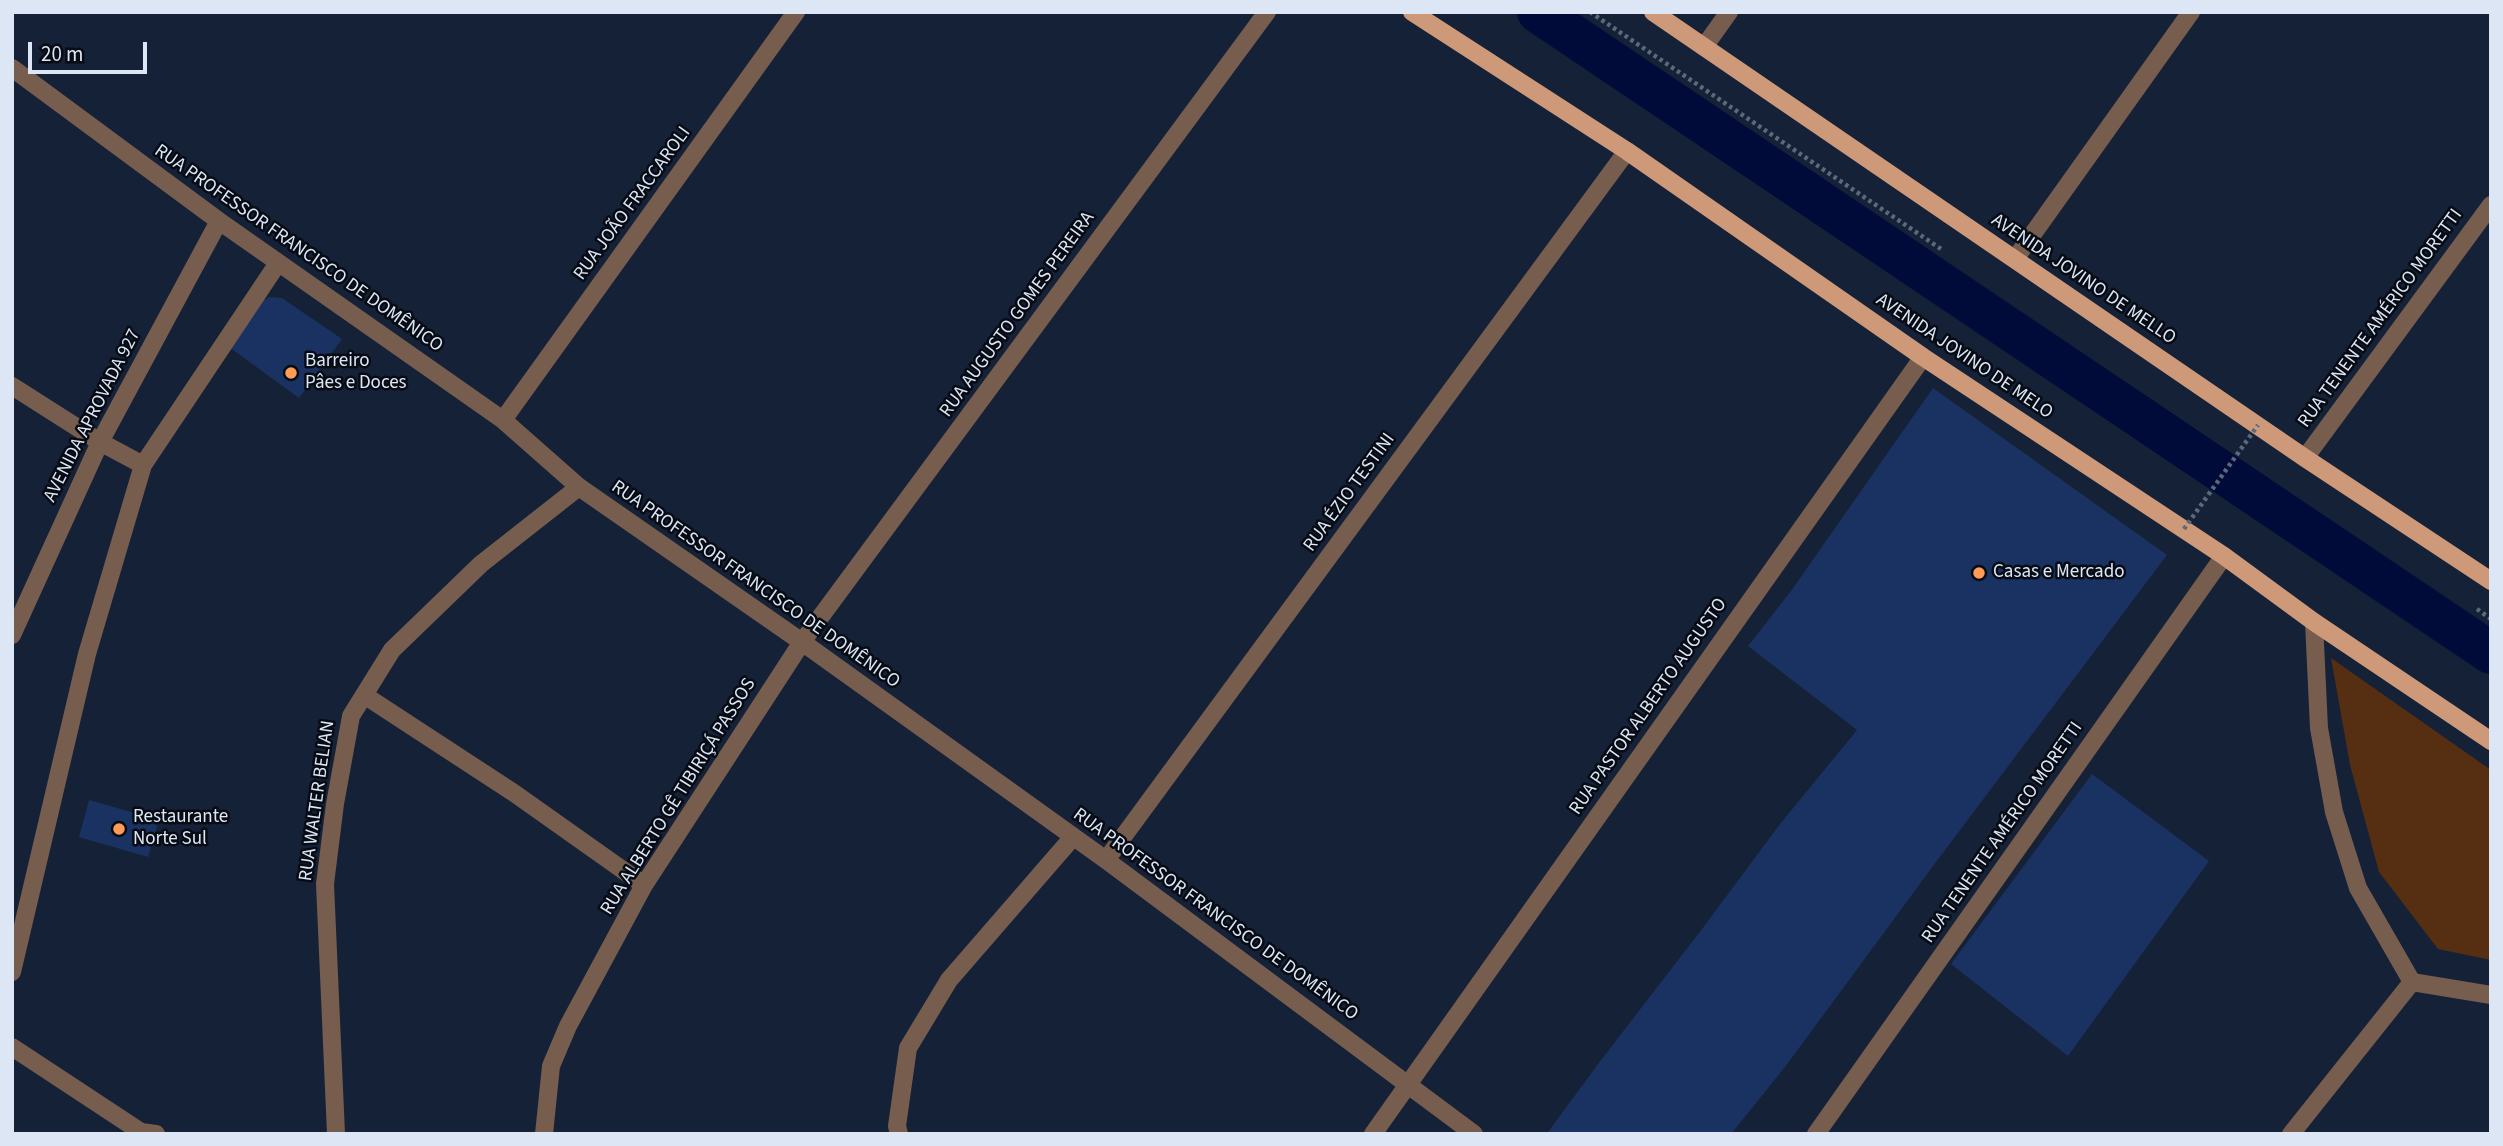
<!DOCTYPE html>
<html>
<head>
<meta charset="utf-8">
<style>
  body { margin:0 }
  #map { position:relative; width:2503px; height:1146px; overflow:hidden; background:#152137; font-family:"Source Sans 3",sans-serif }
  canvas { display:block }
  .frame { position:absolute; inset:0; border:14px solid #dde6f5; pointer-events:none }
  .scale { position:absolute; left:28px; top:42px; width:119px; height:32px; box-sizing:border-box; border:4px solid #dde6f5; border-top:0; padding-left:9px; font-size:21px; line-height:24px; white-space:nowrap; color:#dde6f5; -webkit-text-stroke:5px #060b14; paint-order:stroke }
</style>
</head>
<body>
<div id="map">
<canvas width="2503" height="1146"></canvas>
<div class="frame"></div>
<div class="scale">20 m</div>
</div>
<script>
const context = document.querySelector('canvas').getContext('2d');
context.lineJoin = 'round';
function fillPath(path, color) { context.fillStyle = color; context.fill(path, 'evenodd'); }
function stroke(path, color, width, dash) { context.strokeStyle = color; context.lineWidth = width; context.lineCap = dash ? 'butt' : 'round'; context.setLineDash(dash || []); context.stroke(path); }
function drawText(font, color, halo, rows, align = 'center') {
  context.font = font + ' "Source Sans 3",sans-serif'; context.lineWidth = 5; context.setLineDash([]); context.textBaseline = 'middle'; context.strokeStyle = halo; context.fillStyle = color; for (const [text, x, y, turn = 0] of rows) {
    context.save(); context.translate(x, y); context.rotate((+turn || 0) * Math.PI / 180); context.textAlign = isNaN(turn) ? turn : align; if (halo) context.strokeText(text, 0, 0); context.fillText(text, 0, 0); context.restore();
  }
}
fillPath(new Path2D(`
  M2331,658L2491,770V960L2438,949L2379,872L2350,765Z`), '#562e11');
stroke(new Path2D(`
  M1538,12L2491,653`), '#000b39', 42);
fillPath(new Path2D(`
  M269,297L282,298L342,339L299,398L229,347L258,304Z
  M1933,388L2167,555L1936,862L1785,1067L1731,1134H1550L1548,1132L1598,1064L1702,929L1780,824L1857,730L1748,646L1791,591Z
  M2092,774L2209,861L2068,1056L1951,964Z
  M89,800L159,820L148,857L79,837Z`), '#1a3262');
stroke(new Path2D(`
  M1590,12L1941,249
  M2477,609L2491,619`), '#5d687b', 4.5, [3.5, 3.5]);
stroke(new Path2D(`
  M1704,47L1729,12
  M12,68L219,221L503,420L579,487L802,642L1106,860L1474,1134
  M2015,259L2191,12
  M12,386L100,442L143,465
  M503,420L796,12
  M2305,458L2491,205
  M2314,622L2319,728L2334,812L2358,888L2412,982L2491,995
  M12,635L100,442L219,221
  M364,695L514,793L644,885
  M1106,860L1627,151
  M12,972L87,654L143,465L278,263
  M12,1047L141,1132L156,1134
  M336,1134L325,884L335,804L351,716L392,650L481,564L579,487
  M544,1134L551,1066L568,1026L644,885L802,642L1267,12
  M899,1134L897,1126L908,1048L949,980L1073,837
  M1373,1134L1923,357
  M1816,1134L2224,556
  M2291,1134L2412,982`), '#765d4e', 18);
stroke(new Path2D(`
  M1412,12L1627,151L1923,357L2224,556L2314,622L2491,741
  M1653,12L2305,458L2491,581`), '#cd9979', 18);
stroke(new Path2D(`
  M2184,529L2258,425`), '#5d687b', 4.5, [3.5, 3.5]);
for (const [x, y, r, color] of [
  [291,373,7,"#fe9c57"],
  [1979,573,7,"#fe9c57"],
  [119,829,7,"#fe9c57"]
]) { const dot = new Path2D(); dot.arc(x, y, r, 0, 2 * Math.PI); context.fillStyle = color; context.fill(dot); stroke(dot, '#060b14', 2.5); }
drawText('19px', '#dde6f5', '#060b14', [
  ["RUA JOÃO FRACCAROLI",633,204,-54],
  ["RUA PROFESSOR FRANCISCO DE DOMÊNICO",298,249,35],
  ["AVENIDA JOVINO DE MELLO",2083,280,34],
  ["RUA AUGUSTO GOMES PEREIRA",1018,315,-54],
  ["RUA TENENTE AMÉRICO MORETTI",2381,319,-54],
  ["AVENIDA JOVINO DE MELO",1964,357,34],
  ["AVENIDA APROVADA 927",93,416,-63],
  ["RUA ÉZIO TESTINI",1350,493,-54],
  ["RUA PROFESSOR FRANCISCO DE DOMÊNICO",755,585,35],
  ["RUA PASTOR ALBERTO AUGUSTO",1649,707,-55],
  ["RUA ALBERTO GÊ TIBIRIÇÁ PASSOS",679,797,-58],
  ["RUA WALTER BELIAN",318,801,-82],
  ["RUA TENENTE AMÉRICO MORETTI",2003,833,-55],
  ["RUA PROFESSOR FRANCISCO DE DOMÊNICO",1215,915,36]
]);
drawText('19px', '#dde6f5', '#060b14', [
  ["Barreiro",305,362],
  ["Pâes e Doces",305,384],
  ["Casas e Mercado",1993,573],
  ["Restaurante",133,818],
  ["Norte Sul",133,840]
], 'left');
</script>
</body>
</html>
